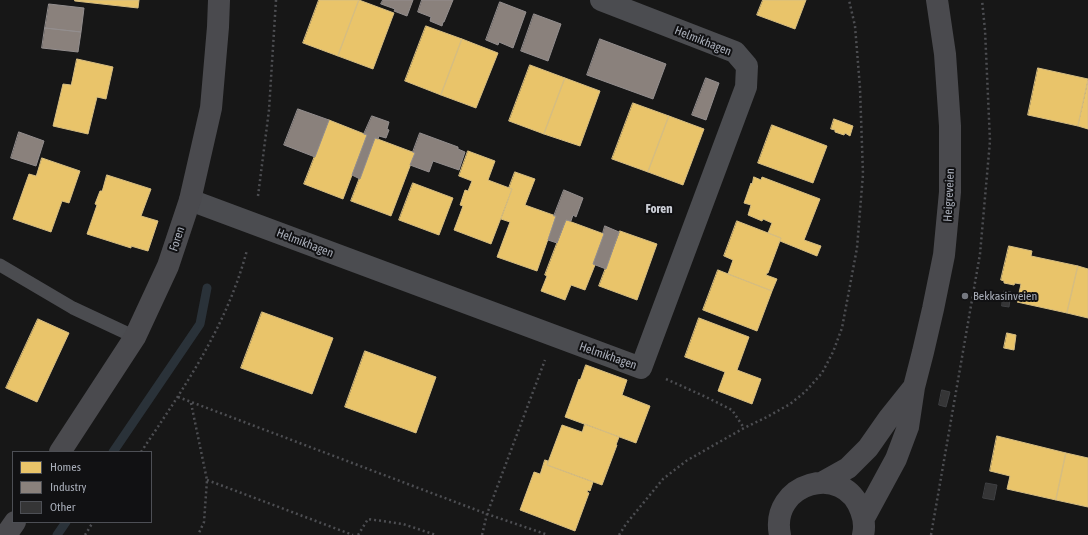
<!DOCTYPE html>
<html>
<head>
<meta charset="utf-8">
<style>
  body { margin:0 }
  #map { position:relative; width:1088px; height:535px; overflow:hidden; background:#171717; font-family:"Asap Condensed",sans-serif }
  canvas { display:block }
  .legend { position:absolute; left:12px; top:451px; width:140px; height:72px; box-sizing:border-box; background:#111113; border:1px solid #4d4f55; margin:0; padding:5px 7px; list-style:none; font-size:12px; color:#a8adb8 }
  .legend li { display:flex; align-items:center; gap:8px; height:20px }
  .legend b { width:20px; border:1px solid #4d4f55 }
</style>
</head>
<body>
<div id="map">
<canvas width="1088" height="535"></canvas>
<ul class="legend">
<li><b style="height:11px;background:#e9c46a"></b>Homes</li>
<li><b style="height:11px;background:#8a817c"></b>Industry</li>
<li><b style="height:11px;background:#353536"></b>Other</li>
</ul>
</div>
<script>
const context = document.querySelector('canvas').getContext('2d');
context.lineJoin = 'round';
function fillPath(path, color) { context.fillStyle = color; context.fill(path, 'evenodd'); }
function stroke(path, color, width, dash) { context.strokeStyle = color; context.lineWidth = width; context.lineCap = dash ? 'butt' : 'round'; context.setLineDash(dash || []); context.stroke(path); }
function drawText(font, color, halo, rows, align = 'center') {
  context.font = font + ' "Asap Condensed",sans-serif'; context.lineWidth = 4; context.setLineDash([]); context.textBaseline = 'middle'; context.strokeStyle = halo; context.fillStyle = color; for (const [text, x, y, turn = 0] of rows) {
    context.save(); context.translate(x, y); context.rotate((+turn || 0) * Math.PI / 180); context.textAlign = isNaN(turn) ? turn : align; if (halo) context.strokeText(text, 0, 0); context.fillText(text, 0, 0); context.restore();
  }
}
const homes = new Path2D(`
  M75,0H139L138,8L75,1Z
  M319,0H359L338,56L303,43Z
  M359,0L394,13L373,69L338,56Z
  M763,0H806L795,29L757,15Z
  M426,26L462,39L441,95L405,81Z
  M462,39L498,53L476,108L441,95Z
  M77,59L113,67L106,99L97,97L88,134L53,126L63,84L71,85Z
  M530,65L565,78L544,134L509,121Z
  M1038,68L1088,79L1078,126L1028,115Z
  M565,78L600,91L580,146L544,134Z
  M1088,81V129L1078,126Z
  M633,103L669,116L648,172L612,159Z
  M669,116L704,129L683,185L648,172Z
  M834,119L853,126L850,136L845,133L844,135L835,132V130L831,129Z
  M329,120L367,135L343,199L304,184Z
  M772,125L827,146L813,183L758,163Z
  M375,138L415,153L391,216L351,201Z
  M468,151L495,161L488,180L512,189L491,244L454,230L463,206L460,205L465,190L468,191L472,181L459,176Z
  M42,158L80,171L69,203L62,201L51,232L13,219L29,174L36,176Z
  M515,172L535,179L525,205L556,216L537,271L497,257L510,222L501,219L512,189L509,188Z
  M107,175L151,189L141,216L158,221L148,251L131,246V248L87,234L97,205L95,204L100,191H102Z
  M754,177L761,180L762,177L820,199L804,240L821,246L817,256L780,241L781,238L768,233L772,223L763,219L762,221L748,215L751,205L744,203L751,183L752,184Z
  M413,183L453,198L439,235L399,220Z
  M566,220L604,234L593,264L595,265L585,290L571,285L565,300L541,291L547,276L545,275Z
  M737,221L781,238L768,273H767L766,275L777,279L772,291L728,274L733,260L724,256Z
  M620,231L657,244L637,300L599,286Z
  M1009,246L1032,251L1031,256L1078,266L1067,313L1017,302L1021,284L1015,283L1014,285L1004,283V281L1001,280Z
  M1078,266L1088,269V318L1067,313Z
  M718,270L772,291L757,331L703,310Z
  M262,312L333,338L312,394L241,368Z
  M699,318L749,337L737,370L761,379L752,404L718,391L725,372L685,357Z
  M38,319L69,333L37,402L6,388Z
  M1007,333L1016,335L1014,350L1004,348Z
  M365,351L436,377L416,433L345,407Z
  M586,365L627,380L622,395L650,406L636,443L565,417L579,379L580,380Z
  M585,424L619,437L616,445H617L602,485L547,465L562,425L582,432Z
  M997,436L1066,453L1056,500L1007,489L1010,476L990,471Z
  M1066,453L1088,458V507L1056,500Z
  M545,460L548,461L547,465L593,482L590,491L588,490L587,492L589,493L575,531L520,510L534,472L540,474Z`);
fillPath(homes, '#e9c46a');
stroke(homes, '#d6bd81', 1);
const industry = new Path2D(`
  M383,0H413L407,16L394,11L395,9L381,4Z
  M422,0H453L444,22H443L442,26L430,21L431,17L418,12Z
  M500,2L526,12L513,48L499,42L498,45L486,40Z
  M49,4L84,8L81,32L45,28Z
  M534,14L561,24L548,61L521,51Z
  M45,28L81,32L78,52L42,48Z
  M600,39L666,64L653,99L587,75Z
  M706,78L719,83L706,120L692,115Z
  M298,109L329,120L315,157L284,145Z
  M372,116L389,122L387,129L389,130L386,138L379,136L378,139L375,138L360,179L352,175L367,135L364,134Z
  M19,132L44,141L36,166L11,158Z
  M420,133L458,147V149L465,152L459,170L433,161L429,172L410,165L415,153L413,152Z
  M564,190L583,198L576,217L573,215L571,221L566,220L557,243L548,240L556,216H554Z
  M605,226L619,232L606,269L593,264L604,234L603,233Z`);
fillPath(industry, '#8a817c');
stroke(industry, '#938e8e', 1);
stroke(new Path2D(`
  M113,452L200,324L207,288
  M57,535L66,522`), '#2a3239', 9);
const building = new Path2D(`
  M1004,291L1011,292L1009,307L1002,306Z
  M942,390L950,392L946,407L939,405Z
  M986,483L997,485L994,500L983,498Z`);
fillPath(building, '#353536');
stroke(building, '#3f4043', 1);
stroke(new Path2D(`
  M258,196L269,110L276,0
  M666,379L706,397L732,410L744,428
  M178,397L487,514L548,535
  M191,403L207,480L204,522L198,535
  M141,452C184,388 227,326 247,250
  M207,480L353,535
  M85,535L93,522
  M358,535L368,519L403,524L436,535
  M482,535L487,514L545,360
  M619,535L626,524L663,479L686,461L744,428L767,417L790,404L805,392L822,373L833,352L842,328L857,248L863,174L860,88L855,26L849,0
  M931,535L980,254L990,141L985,30L982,0`), '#4d4e52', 2.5, [2, 3]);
stroke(new Path2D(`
  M0,265L73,308L135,337`), '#4b4c50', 13);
stroke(new Path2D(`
  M190,200L641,368L746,87L747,66L735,52L601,0`), '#4b4c50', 22);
stroke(new Path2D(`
  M60,452L135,337L168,266L190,200L211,108L218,27L219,0
  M823,482L848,468L868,448L889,418L913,388
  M864,518L896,459L908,427L914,387L923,352L933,309L944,255L950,192V126L945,54L937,0
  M6,535L15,522
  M780,535C769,483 844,461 861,511C864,519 865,527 863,535`), '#4a4a4e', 22);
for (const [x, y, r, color] of [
  [965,296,4,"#757880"]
]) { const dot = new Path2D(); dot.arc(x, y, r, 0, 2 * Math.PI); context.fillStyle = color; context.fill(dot); stroke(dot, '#111113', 1.5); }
drawText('12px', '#a8adb8', '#111113', [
  ["Helmikhagen",703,41,22],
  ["Heigreveien",949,195,-87],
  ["Foren",177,239,-72],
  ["Helmikhagen",305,243,21],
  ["Helmikhagen",608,356,19]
]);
drawText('12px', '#a8adb8', '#111113', [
  ["Bekkasinveien",973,296]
], 'left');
drawText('bold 13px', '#c9ccd4', '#111113', [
  ["Foren",659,209]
]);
</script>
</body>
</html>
